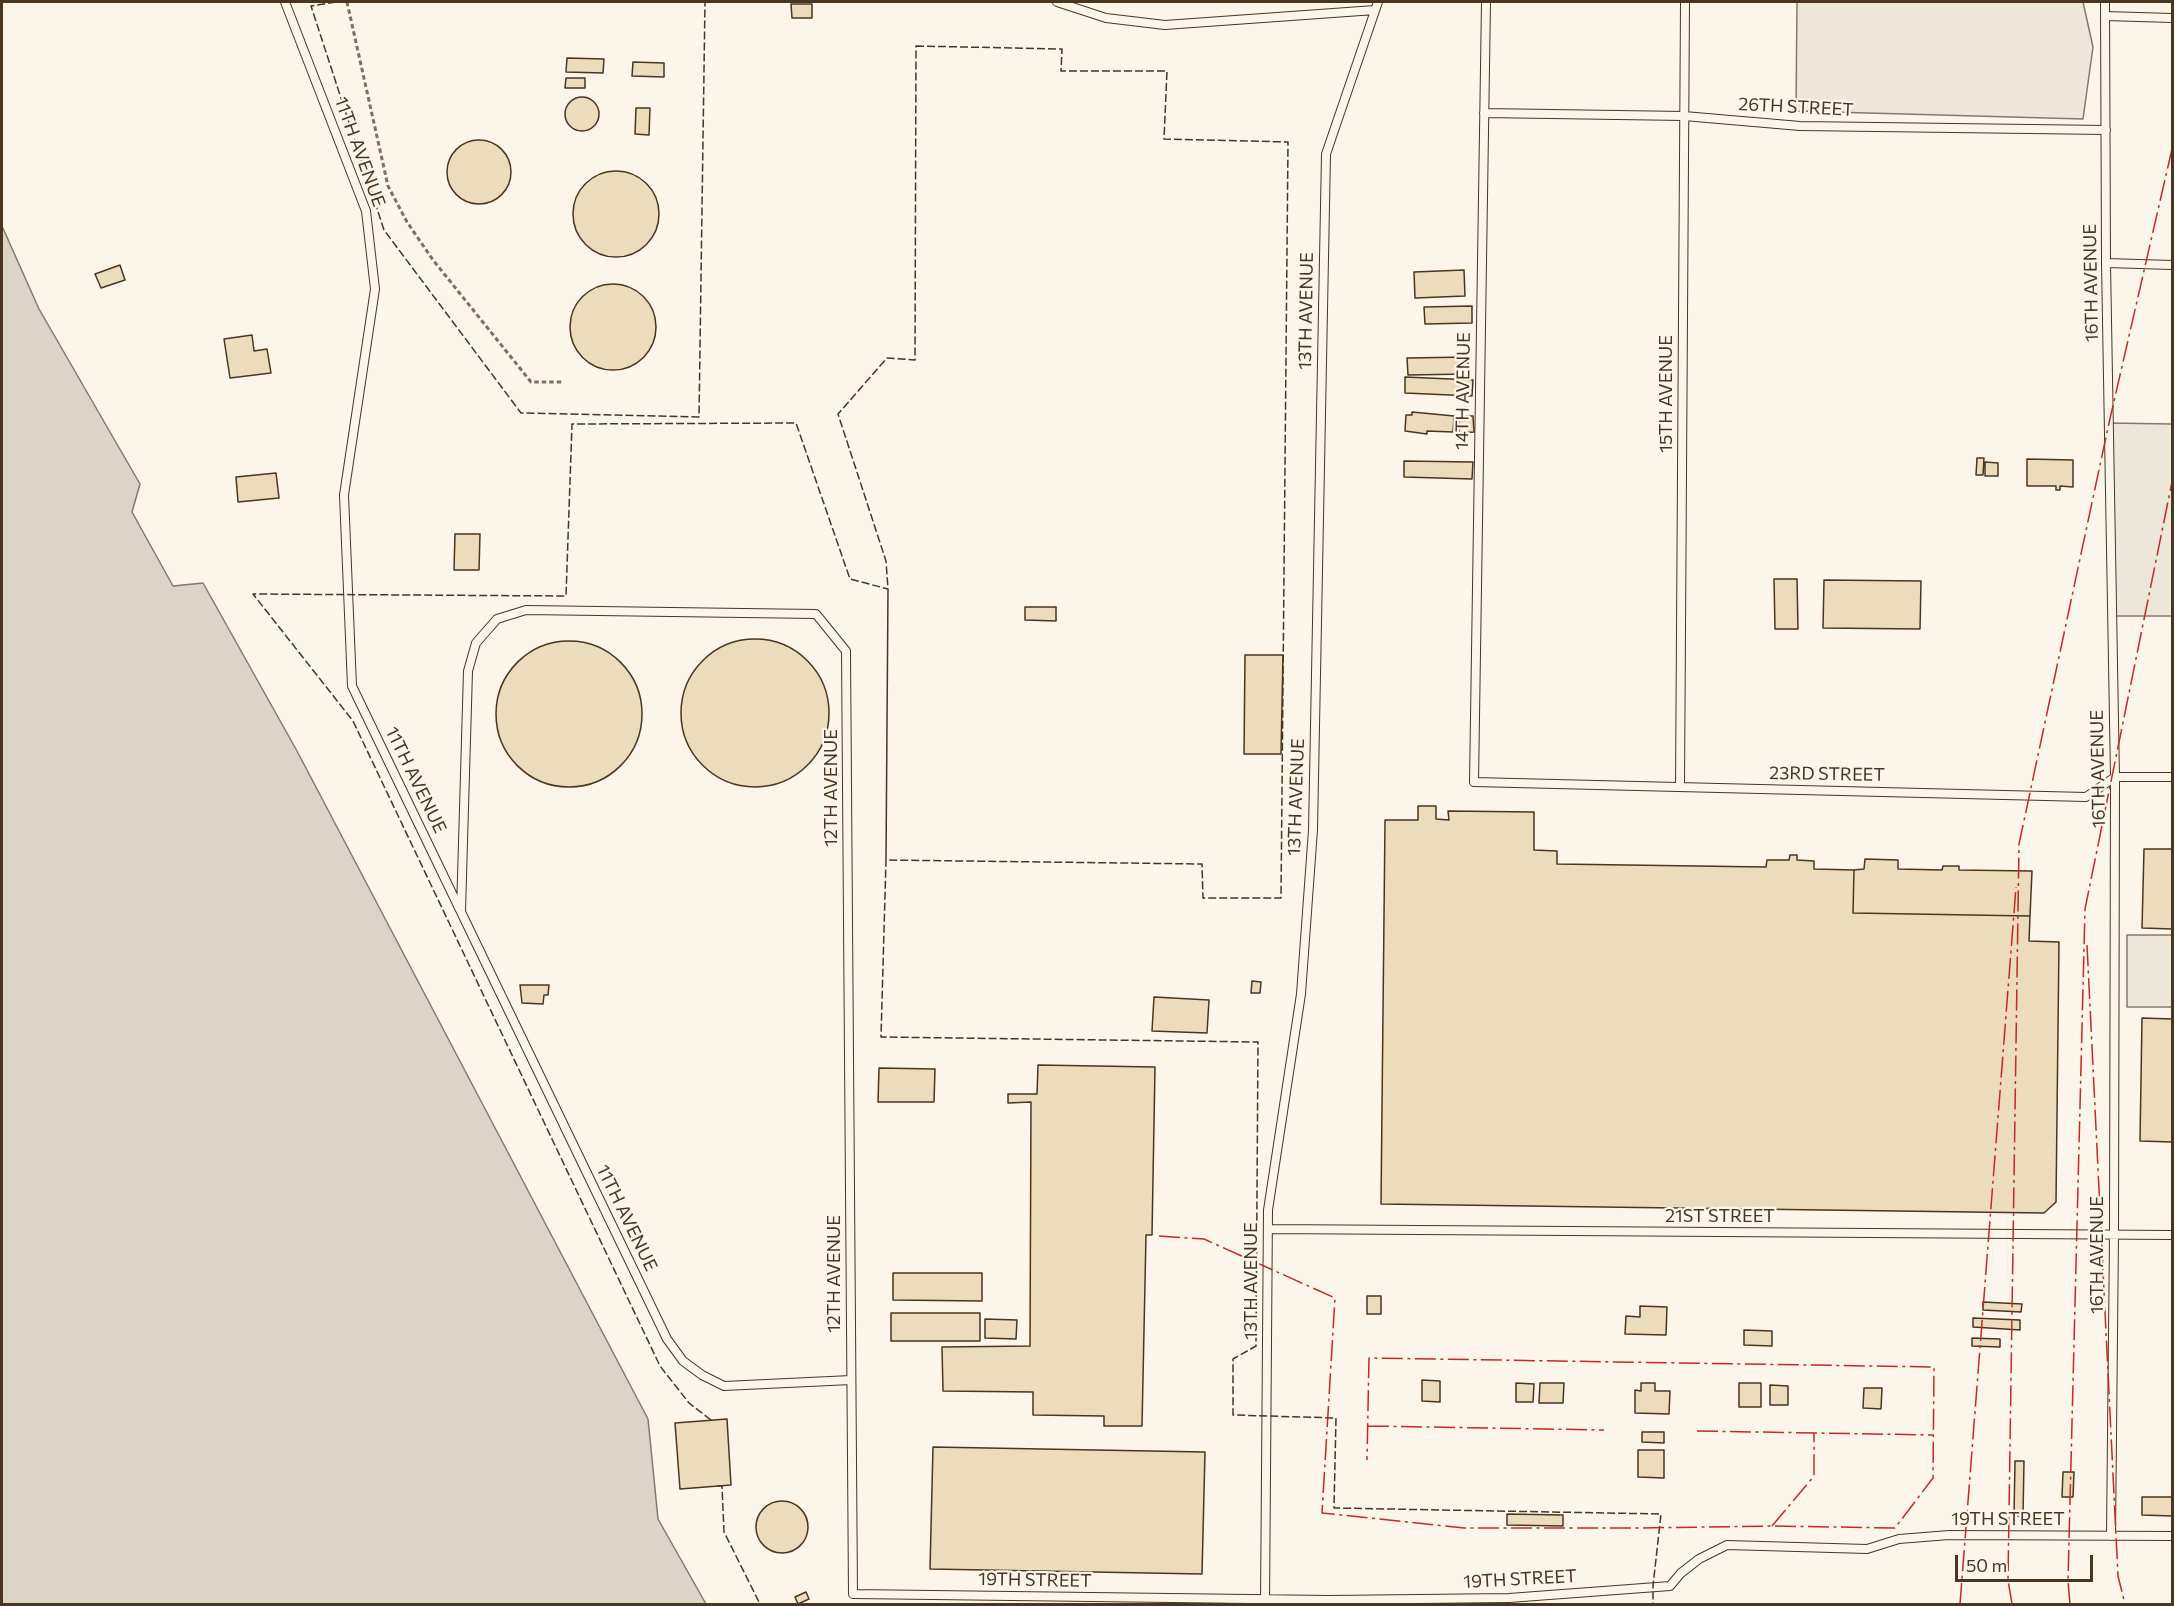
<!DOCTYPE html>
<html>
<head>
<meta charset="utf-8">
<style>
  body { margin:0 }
  #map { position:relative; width:2174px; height:1606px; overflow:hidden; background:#fbf6e9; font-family:Commissioner,sans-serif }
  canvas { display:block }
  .frame { position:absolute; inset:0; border:3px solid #4a3520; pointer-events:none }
  .scale { position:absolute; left:1955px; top:1555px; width:138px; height:27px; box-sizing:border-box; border:3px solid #4a3520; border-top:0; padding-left:8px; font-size:18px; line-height:21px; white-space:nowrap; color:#4a3520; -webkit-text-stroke:4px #fbf6e9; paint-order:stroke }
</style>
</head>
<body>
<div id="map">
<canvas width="2174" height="1606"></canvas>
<div class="frame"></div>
<div class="scale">50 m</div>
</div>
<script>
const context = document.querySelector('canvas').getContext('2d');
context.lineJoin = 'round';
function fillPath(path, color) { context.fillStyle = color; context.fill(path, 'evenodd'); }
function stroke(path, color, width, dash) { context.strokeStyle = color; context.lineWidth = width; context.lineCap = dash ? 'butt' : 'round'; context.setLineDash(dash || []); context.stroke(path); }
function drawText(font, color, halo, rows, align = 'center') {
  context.font = font + ' Commissioner,sans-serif'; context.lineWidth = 4.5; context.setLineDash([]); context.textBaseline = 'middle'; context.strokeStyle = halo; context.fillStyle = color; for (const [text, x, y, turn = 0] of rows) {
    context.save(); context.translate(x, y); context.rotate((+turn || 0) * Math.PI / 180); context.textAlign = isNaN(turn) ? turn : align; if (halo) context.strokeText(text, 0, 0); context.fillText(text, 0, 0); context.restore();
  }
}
const green = new Path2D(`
  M1797,2H2083L2093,47L2083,119L1796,111Z`);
fillPath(green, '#ede6d9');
stroke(green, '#887966', 1.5);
const parking = new Path2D(`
  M2109,423L2172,424V616H2112Z
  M2127,935H2172V1007H2127Z`);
fillPath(parking, '#ede7d9');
stroke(parking, '#887966', 1.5);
const water = new Path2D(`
  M2,226L39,309L140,484L132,512L173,586L203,583L297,751L648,1419L658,1519L706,1604H2Z`);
fillPath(water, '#dcd4c6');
stroke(water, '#887966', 1.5);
const building = new Path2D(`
  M791,4H812V18H792Z
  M567,58L604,59L603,73L566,72Z
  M633,62L664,63V77L632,76Z
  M566,78H585V88H565Z
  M565 114a17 17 0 1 1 34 0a17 17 0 1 1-34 0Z
  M636,108H650L649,135L635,134Z
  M447 172a32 32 0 1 1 64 0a32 32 0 1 1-64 0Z
  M573 214a43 43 0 1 1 86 0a43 43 0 1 1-86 0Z
  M120,265L125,280L101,288L95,274Z
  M1464,270L1465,296L1415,298L1414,272Z
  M570 327a43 43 0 1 1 86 0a43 43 0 1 1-86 0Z
  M1472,306V323L1425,324L1424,307Z
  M252,335L254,351L267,349L271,373L230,378L224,339Z
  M1468,357V374L1408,375L1407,358Z
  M1405,377L1473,380L1472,396L1405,393Z
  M1412,412L1454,416L1453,432L1427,431V434L1405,431L1406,415H1412Z
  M1459,416H1473L1474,432L1459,433Z
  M1977,458H1984L1983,475H1976Z
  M2027,459L2073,460V487L2060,486V490H2056V486H2027Z
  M1404,461L1473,462L1472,479L1404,477Z
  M1985,462L1998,463V476H1985Z
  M276,473L279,498L238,502L236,477Z
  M455,534H480L479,570H454Z
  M1774,579H1797L1798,629H1775Z
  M1824,580L1921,581L1920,629L1823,628Z
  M1025,607H1056V621L1025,620Z
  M681 713a74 74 0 1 1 148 0a74 74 0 1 1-148 0Z
  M496 714a73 73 0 1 1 146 0a73 73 0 1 1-146 0Z
  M1245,655H1283L1281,754H1244Z
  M1418,806H1436V819L1449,820L1448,811L1534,812V850L1557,851V864L1766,867L1767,860H1789L1790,855H1797V860L1814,861V869L1854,870L1853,913L2030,916L2029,941L2059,942L2056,1202L2044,1213L1381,1204L1385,820H1418Z
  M2144,849H2172V929L2142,928Z
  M1865,859L1898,860V869L1942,870L1943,866H1959V870L2032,871L2030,916L1853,913L1854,870L1864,869Z
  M1252,981L1261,982L1260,993H1251Z
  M520,985H549L548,995H544L543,1004L522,1003Z
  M1154,997L1209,1000L1207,1033L1152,1031Z
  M2142,1018L2172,1019V1142L2140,1141Z
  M1038,1065L1155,1067L1152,1235H1146L1142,1426H1104V1416L1033,1415V1392L943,1391L942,1347L1030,1346L1031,1102L1008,1103V1094H1037Z
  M879,1068L935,1069L934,1102H878Z
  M893,1273H982V1301L893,1300Z
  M1367,1296H1381V1314H1367Z
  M1983,1302L2022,1304L2021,1312L1983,1310Z
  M1640,1306L1667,1307L1666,1335L1625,1334L1626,1316L1640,1317Z
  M891,1313H980V1341H891Z
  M1973,1318L2020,1320V1330L1973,1327Z
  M985,1319L1017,1320L1016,1339L985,1338Z
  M1744,1330L1772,1331V1346L1744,1345Z
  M1972,1338L2000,1339V1347L1972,1346Z
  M1422,1380L1440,1381V1402L1422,1401Z
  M1516,1383L1534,1384L1533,1402H1516Z
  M1540,1383H1564L1563,1403H1539Z
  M1641,1383H1655V1391H1670L1669,1414L1635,1413V1390L1641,1391Z
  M1739,1383H1761V1407H1739Z
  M1770,1385L1788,1386V1405H1770Z
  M1864,1388H1882L1881,1409L1863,1408Z
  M727,1419L731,1485L680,1489L675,1423Z
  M1642,1432H1664V1443L1642,1442Z
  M933,1447L1205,1452L1202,1574L930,1569Z
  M1638,1450H1664V1478L1638,1477Z
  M2015,1461H2024L2023,1516H2014Z
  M2063,1472H2074L2073,1497H2062Z
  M2142,1497H2172V1516L2142,1515Z
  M756 1527a26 26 0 1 1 52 0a26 26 0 1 1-52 0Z
  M1507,1514L1563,1515V1526L1507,1525Z
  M806,1592L809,1599L798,1604L795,1597Z`);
fillPath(building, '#ecdcbc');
stroke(building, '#4a3520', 1.5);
const lane = new Path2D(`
  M285,2L366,211L375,289L344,495L352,686L667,1339L683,1361L702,1375L724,1386L851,1380
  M1057,2L1106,18L1165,25L1375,10
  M1486,2L1474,782L2086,797L2115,777H2172
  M2105,2L2106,263L2115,777L2114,1235L2111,1536
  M2105,16L2172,18
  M1484,113L1684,116L1800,126L2106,130
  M2106,263L2172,265
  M1680,787L1685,2
  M461,911L468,671L476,643L497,619L526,610L816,614L846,651L853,1594L1329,1600L1509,1598L1670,1586L1681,1573L1699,1559L1727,1545L1867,1549L1899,1539L1949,1535L2172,1536
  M1268,1229L2172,1235
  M1265,1604L1268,1210L1301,994L1313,830L1326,154L1378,2`);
stroke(lane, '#4a3520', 10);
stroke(new Path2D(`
  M347,2L388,186L407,222L433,260L531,382H564`), '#7f6f5c', 3, [4.5, 3]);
stroke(lane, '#fbf6e9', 8);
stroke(new Path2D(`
  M336,2L311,6L384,230L521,413L699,417L705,2
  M916,46L1062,49L1061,71H1167L1164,139L1288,142L1281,898H1203L1202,864L886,860L888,589L886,561L838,414L887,358L915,360Z
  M711,1420L689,1403L660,1366L353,721L253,594L566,596L572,424L796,423L850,579L888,589L886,860L881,1037L1258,1042L1256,1346L1233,1359V1415L1336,1418L1334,1508L1661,1514L1653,1586V1604
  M717,1486H722L724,1532L760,1604`), '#4a3520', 1.5, [8, 3]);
stroke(new Path2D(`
  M2087,945L2118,1576L2125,1604
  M1159,1236L1204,1239L1335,1298L1322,1513L1464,1528H1639L1772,1526L1895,1528L1933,1478L1934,1367L1369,1358L1367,1460
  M1368,1426L1604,1430
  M1697,1431L1933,1435
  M1772,1526L1814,1476V1433
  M1960,1604L2016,887
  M2012,1604L2008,1580L2019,844L2109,423L2172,149
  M2070,1604L2068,1581L2085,909L2172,482`), '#c62828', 1.5, [21, 4.5, 3, 4.5]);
drawText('18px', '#4a3520', '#fbf6e9', [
  ["26TH STREET",1796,107,3],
  ["11TH AVENUE",360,152,70],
  ["16TH AVENUE",2091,283,-91],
  ["13TH AVENUE",1306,311,-89],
  ["14TH AVENUE",1463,391,-89],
  ["15TH AVENUE",1666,394,-90],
  ["16TH AVENUE",2098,769,-91],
  ["23RD STREET",1827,774,1],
  ["11TH AVENUE",416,780,64],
  ["12TH AVENUE",831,788,-90],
  ["13TH AVENUE",1296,797,-88],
  ["21ST STREET",1720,1216],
  ["11TH AVENUE",627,1218,64],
  ["16TH AVENUE",2097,1255,-90],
  ["12TH AVENUE",834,1274,-90],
  ["13TH AVENUE",1251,1281,-90],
  ["19TH STREET",2008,1519],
  ["19TH STREET",1520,1579,-3],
  ["19TH STREET",1035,1580,1]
]);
</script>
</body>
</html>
